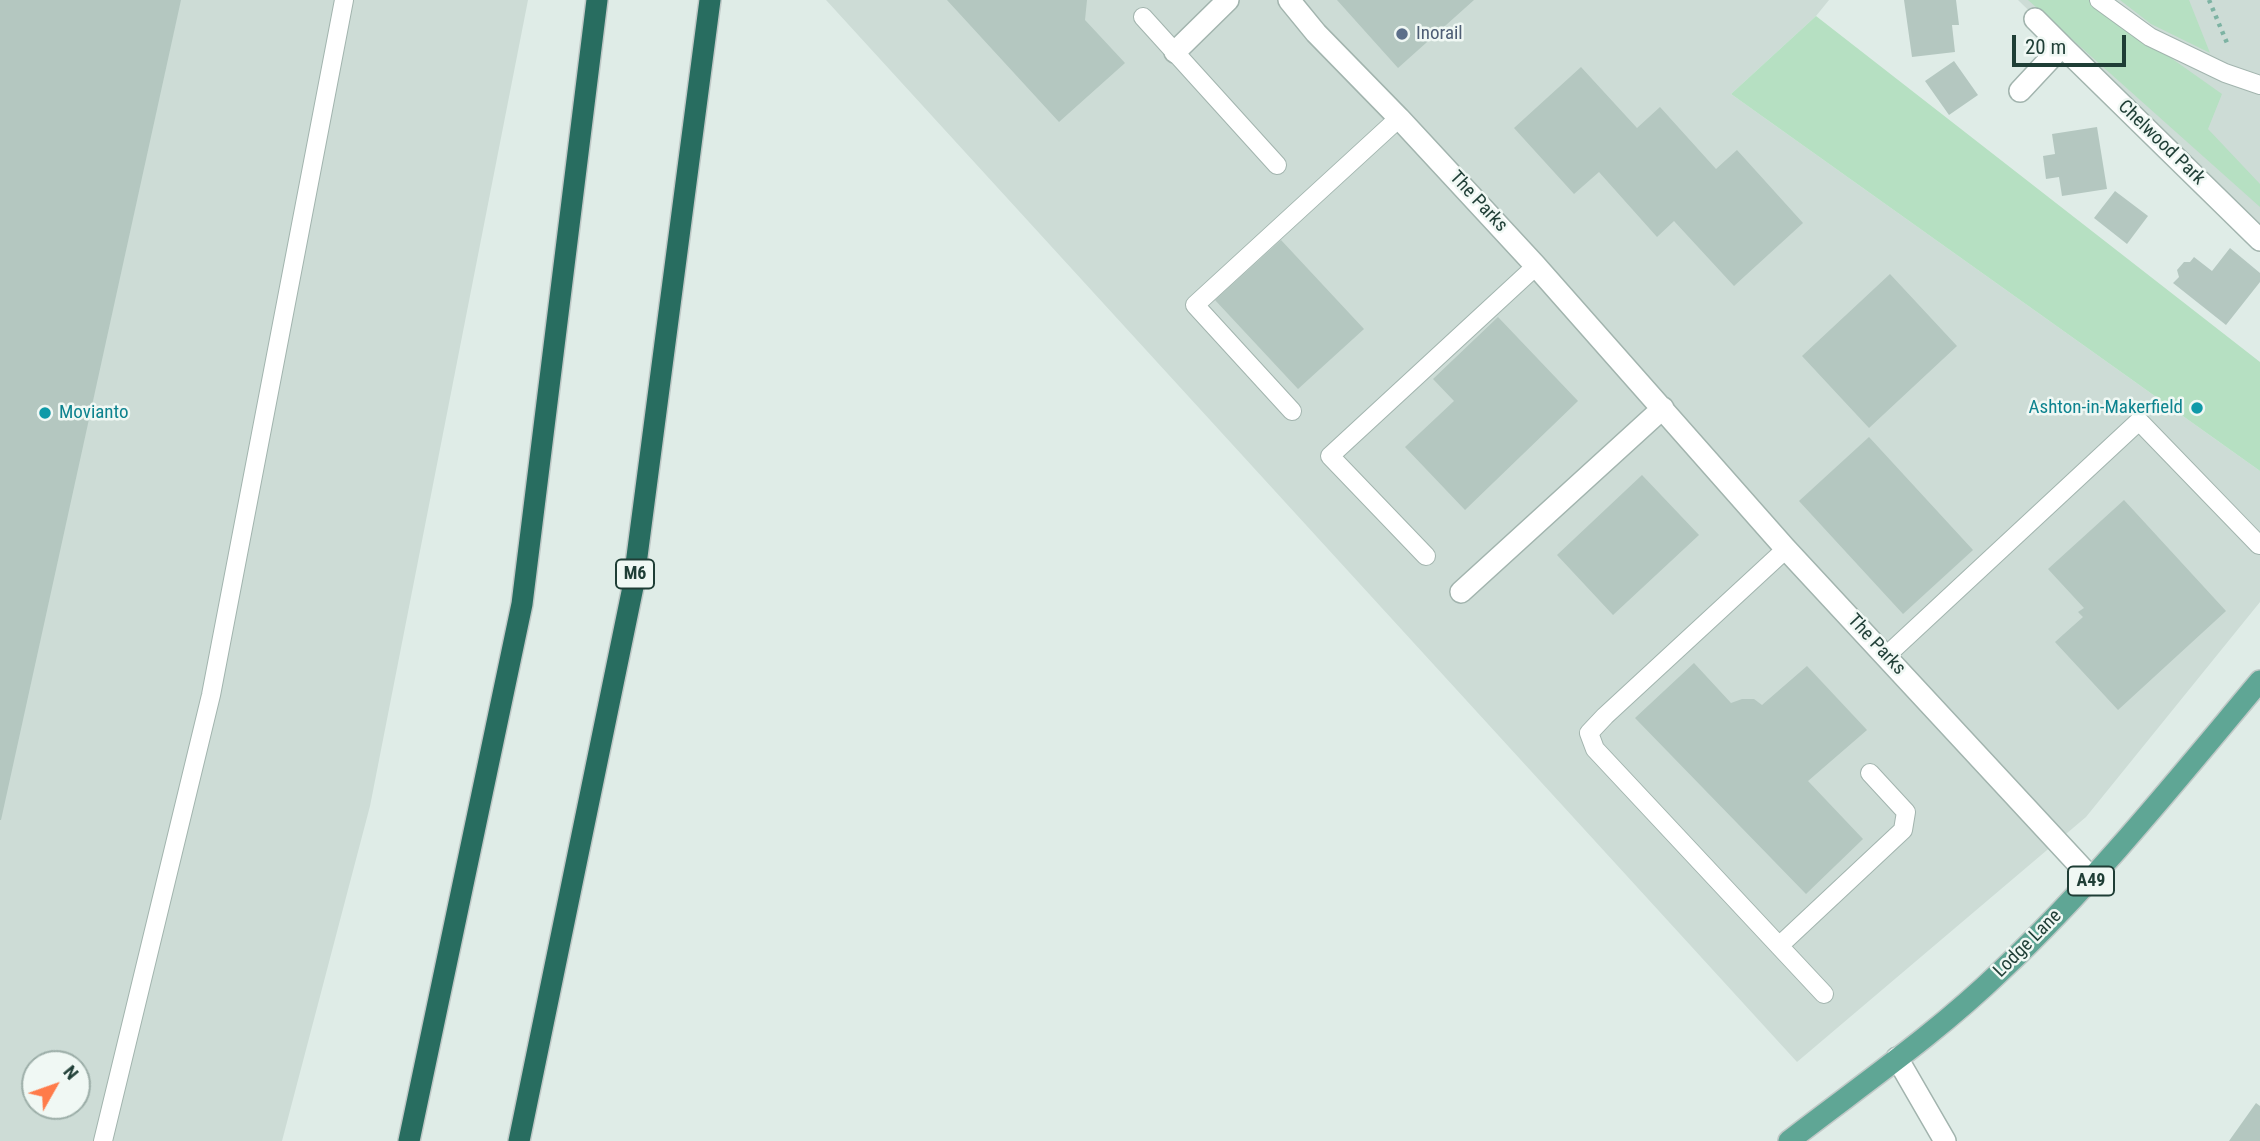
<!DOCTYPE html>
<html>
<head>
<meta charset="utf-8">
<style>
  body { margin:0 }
  #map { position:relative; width:2260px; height:1141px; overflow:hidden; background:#dfece7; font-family:"Roboto Condensed",sans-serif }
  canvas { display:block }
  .north { position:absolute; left:21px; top:1050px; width:70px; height:70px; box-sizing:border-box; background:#f0f8f4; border:2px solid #9caea8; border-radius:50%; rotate:50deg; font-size:19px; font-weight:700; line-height:28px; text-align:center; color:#1f3e36 }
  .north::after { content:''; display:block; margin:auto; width:24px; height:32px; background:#ff7b4a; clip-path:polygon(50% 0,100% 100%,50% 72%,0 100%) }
  .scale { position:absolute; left:2012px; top:35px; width:114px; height:32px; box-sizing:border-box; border:4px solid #1f3e36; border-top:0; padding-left:9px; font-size:21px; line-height:24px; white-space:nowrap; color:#1f3e36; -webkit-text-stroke:5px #f0f8f4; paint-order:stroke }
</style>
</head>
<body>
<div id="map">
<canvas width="2260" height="1141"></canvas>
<div class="north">N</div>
<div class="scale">20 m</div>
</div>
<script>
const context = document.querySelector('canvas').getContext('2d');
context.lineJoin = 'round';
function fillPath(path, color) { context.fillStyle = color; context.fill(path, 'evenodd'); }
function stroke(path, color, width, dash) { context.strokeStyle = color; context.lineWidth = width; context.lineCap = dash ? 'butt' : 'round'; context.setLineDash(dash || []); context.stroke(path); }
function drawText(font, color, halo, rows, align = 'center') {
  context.font = font + ' "Roboto Condensed",sans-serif'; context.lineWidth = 5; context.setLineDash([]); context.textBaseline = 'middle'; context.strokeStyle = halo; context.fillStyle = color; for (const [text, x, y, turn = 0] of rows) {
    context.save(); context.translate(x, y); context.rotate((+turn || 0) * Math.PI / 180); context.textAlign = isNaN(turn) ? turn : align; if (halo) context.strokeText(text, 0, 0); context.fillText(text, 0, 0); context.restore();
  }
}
fillPath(new Path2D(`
  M0,0H528L370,806L282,1141H0ZM35,1064H77V1106H35Z
  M826,0H1829L1816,16L1731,94L2260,471V602L2086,817L1797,1062Z
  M2018,0H2260V235L2155,134Z`), '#cddcd6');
fillPath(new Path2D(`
  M2028,0H2089L2222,94L2208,129L2260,184V207Z
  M2120,0H2189L2210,53L2151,24Z
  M1816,16L2260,362V471L1731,94Z`), '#b6e0c2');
fillPath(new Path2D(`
  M0,0H181L1,820H0Z
  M947,0H1087L1085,20L1125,63L1059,122Z
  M1337,0H1474L1398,68Z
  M1904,0H1956L1959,25H1952L1955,52L1912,57Z
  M1954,61L1978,95L1949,115L1925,81Z
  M1581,67L1637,128L1660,107L1716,169L1737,150L1803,223L1734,286L1674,221L1657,237L1599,172L1574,194L1514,128Z
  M2097,127L2107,189L2062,196L2059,177L2046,179L2043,156L2055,154L2052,134Z
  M2115,191L2148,216L2127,244L2094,218Z
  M1281,240L1364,329L1298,389L1215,300Z
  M2230,248L2260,273V282L2226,325L2173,283L2179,277L2177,270L2184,262H2190L2194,257L2212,271Z
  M1890,274L1957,346L1869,428L1802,356Z
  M1498,317L1578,401L1465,510L1405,447L1454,401L1433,379Z
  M1869,437L1973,550L1903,614L1799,501Z
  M1642,475L1699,535L1613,615L1557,555Z
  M2124,500L2226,611L2118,710L2055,642L2083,617L2078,612L2084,608L2048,569Z
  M1694,663L1731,703L1742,699H1754L1762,705L1807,666L1867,730L1808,781L1863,839L1806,894L1635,718Z
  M2256,1103L2260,1106V1141H2229Z`), '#b4c7c0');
const lane = new Path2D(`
  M2099,0L2150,37L2225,73L2260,85
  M1143,17L1277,165
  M1292,411L1195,305L1399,118
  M1786,549L1605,716L1589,733L1595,749L1824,994
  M1426,556L1330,456L1536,266
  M1886,656L2139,421L2259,545
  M1779,946L1903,830L1906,812L1870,773
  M103,1141L211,695L344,0`);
const street = new Path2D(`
  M1289,0L1316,33L1399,118L1536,266L1786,549L2093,880
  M2062,46L2260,240
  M1175,52L1228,0
  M2020,91L2062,46L2035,19
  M1461,592L1663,408
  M1897,1058L1945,1141`);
const primary = new Path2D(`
  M1789,1141C1860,1086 1936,1034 2001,971C2095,882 2177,780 2260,681`);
const highway = new Path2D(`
  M409,1141L522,604L597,0
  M519,1141L633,587L710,0`);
stroke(lane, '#a2b4ae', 20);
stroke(street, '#a2b4ae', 24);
stroke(primary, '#c0c9c7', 24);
stroke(highway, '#c0c9c7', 24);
stroke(new Path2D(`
  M2209,0L2227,43`), '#7db3a3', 4.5, [3.5, 5]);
stroke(lane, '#fff', 18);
stroke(street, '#fff', 21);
stroke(primary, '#5fa695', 21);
stroke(highway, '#286d60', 21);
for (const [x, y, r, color] of [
  [1402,34,7,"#5c6f8a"],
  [2197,408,7,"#0f9aa8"],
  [45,413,7,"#0f9aa8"]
]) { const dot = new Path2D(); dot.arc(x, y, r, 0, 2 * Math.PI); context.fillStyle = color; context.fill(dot); stroke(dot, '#f0f8f4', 2.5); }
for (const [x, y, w] of [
  [635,574,38],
  [2091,881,46]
]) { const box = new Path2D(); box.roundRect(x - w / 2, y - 14.5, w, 29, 5); context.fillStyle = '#f0f8f4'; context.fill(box); stroke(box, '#1f3e36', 2); }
drawText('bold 18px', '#1f3e36', null, [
  ["M6",635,574],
  ["A49",2091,881]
]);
drawText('19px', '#4e5e75', '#f0f8f4', [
  ["Inorail",1416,34]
], 'left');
drawText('19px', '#1f3e36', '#f0f8f4', [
  ["Chelwood Park",2161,143,44],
  ["The Parks",1478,202,47],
  ["The Parks",1876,645,47],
  ["Lodge Lane",2028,944,-45]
]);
drawText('19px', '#0d838f', '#f0f8f4', [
  ["Ashton-in-Makerfield",2183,408],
  ["Movianto",59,413,"left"]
], 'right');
</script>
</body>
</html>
